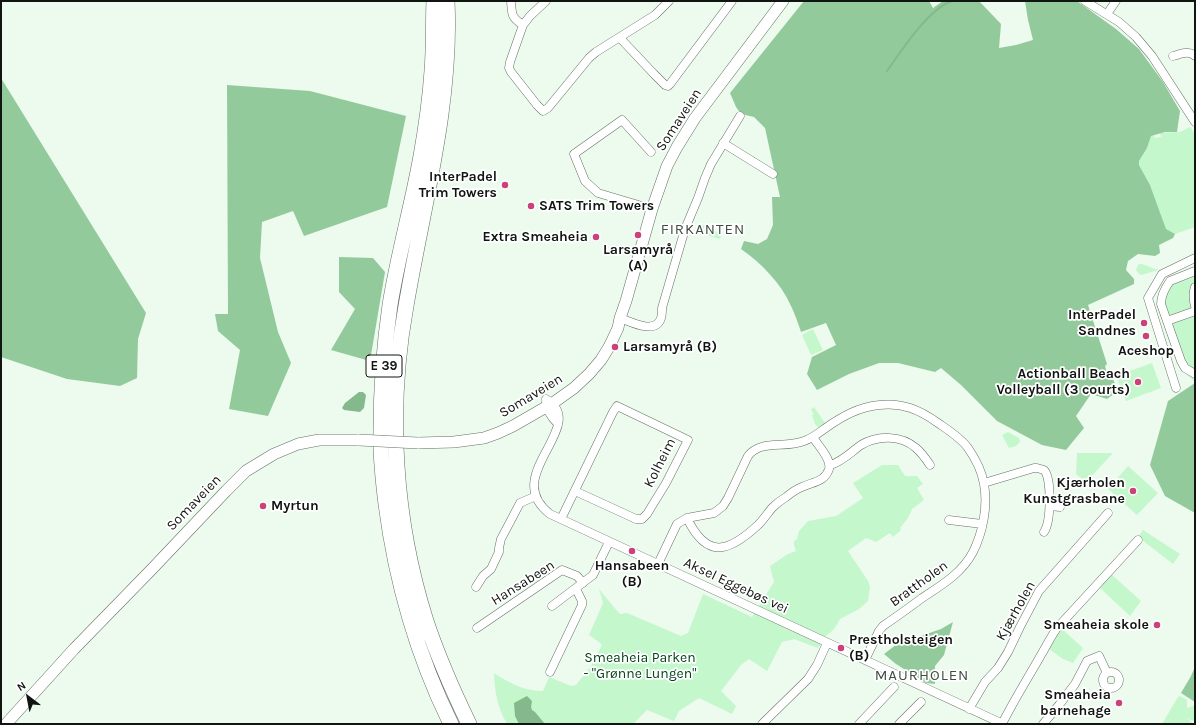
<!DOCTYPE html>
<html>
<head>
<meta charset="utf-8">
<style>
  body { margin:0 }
  #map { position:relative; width:1196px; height:725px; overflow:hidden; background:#edfaee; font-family:Karla,sans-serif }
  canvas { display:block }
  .frame { position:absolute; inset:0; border:2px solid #101511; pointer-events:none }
  .north { position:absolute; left:8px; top:677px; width:40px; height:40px; -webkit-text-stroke:3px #fff; paint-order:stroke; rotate:328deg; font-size:11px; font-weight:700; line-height:16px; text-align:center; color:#101511 }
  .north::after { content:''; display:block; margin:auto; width:14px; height:18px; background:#101511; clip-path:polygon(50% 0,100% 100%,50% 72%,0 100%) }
</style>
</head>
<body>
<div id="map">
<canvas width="1196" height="725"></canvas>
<div class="frame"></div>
<div class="north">N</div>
</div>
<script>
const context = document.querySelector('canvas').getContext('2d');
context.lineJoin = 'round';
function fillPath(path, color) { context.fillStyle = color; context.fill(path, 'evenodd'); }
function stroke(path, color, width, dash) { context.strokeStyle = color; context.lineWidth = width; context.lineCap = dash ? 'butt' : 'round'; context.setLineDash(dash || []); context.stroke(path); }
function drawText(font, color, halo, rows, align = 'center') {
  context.font = font + ' Karla,sans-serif'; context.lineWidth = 3.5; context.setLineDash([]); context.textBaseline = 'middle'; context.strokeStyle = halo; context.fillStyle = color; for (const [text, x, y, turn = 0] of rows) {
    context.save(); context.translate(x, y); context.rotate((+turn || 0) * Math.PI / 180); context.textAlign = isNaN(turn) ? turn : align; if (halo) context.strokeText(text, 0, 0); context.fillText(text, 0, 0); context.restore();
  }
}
fillPath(new Path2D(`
  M1190,127L1195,134V227L1175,234L1166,230L1150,185L1139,165V161L1147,148L1151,136L1154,135L1155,138L1161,137L1160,133L1180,132Z
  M698,224C708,226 716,229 721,237L720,239L706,235L705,233L696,231Z
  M1139,264H1142L1158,270L1141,275L1139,274L1136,270L1137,267Z
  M1195,270V382L1181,369L1158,300L1170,280Z
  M813,329L823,350L811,355L802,335Z
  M1152,363L1161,388L1126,401L1116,376Z
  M814,407L825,423L819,428L815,424L812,415H814L811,409Z
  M1008,432L1019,438L1020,442L1016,446L1009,448L1002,435Z
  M1077,453H1113L1086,482L1076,474Z
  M882,465H898L905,476H917L923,484L917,488L924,500L912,509L908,518L900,528L901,530L893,537L890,533L876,542L866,538L848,551L868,581L870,587L868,601L859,609L840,619L834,629L825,637L818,648L794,639L782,642L767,671L749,659L741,665L721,691L736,706L732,714L699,698L679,711L674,721L647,710L633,724H507C497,706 495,693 494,673C509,683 524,691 543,691L549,677L571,686L576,685L591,666L602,645L599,642L589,635L603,603L599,589L618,612L620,614L627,613L681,636L688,633L703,594L752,617L774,582L770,566L788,554L796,551L794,545V541L797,539L799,531L808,521L836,516L863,498L853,483Z
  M1128,466L1158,493L1137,515L1108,489Z
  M1143,530L1180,554L1173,564L1138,537Z
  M1111,574L1141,601L1130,616L1099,587Z
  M1062,629L1083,648L1073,663L1063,659L1049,649L1053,639Z
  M1180,696L1187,700V708L1195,705V720L1192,721L1186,717L1193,724H1162L1178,697Z`), '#c4f7cb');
fillPath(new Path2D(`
  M804,1H929L933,8L943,1H979L1001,24L999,48L1016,45L1033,40L1028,20L1025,1H1077L1116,29L1139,49L1163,82L1180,111L1177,132H1165L1151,136L1147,148L1139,161V165L1150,185L1166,229L1175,234L1173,238L1159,245L1160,253L1155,256L1138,254L1128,261L1126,270L1134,279V284L1088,305L1107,364L1105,366L1107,373L1110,372L1118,391L1107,399L1091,394L1076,416L1084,428L1066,450L1042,445L997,421L961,385L941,368L935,372L898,363H879L849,374L817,390L807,374L812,357L836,345L826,323L801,332C798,323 795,314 791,306C781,283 761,263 741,249L744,241L758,244L767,239L773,225L772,197H780L765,128L754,117L741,114L736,107L730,93Z
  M1,78L146,313L138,339L137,378L120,386L67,379L1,357Z
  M227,85L310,91L406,116L387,207L304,236L293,211L262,222L260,258L278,332L291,363L268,416L229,409L240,350L218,331L215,314H228Z
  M339,257L373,258L385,272L370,361L331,350L355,309L339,292Z
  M1195,383V513L1165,496L1150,465L1168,401Z
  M953,622L944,655L935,666V684L926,683L896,664L884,654L897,644L941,629Z
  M1195,667V702L1181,693L1191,676Z`), '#93ca9b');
fillPath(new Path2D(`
  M359,392H363L366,395L364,408L360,412L344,410L342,408L345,403Z
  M527,696L532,701L531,707L532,710L535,712L545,724H519L515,716L514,703Z`), '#83b98b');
stroke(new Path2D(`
  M887,71C902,50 928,9 952,1`), '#83b98b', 2);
const street = new Path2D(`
  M511,1C512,15 511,17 523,25
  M546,1L530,16L523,25L510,62L509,68L511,72L537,105L543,111L548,108L589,58L596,52L655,15L669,1
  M1085,1L1119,22L1136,37L1152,56L1195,122
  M1107,14L1116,1
  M620,38L654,74L665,85L668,86L670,84L732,1
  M1173,56C1181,54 1189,50 1195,56
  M723,143L773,174
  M651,152L622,120L574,154L585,181L598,193L652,209
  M1195,271L1170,281C1165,288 1161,296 1161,304L1181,361L1185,368L1195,374
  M1195,287C1193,293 1193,299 1195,306
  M620,318C631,322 656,335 661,318C662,315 662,311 662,308L685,229L698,198L705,178L711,164L740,116
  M1167,321L1195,311
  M1176,388L1148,298L1162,274L1195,258
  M546,399C591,426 499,475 550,514L1003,724
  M546,402C546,411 552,418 558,424
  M830,465C842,462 851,452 861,445C878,435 901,435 916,448C922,453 926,459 930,465
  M984,483L1034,468H1037L1044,470C1052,478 1051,522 1044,532
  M1050,506L1060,507
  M687,518C707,560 729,552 758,525C763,520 767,514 772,508C776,504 781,500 786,497C791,493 796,489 802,487C812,482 825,482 829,469C832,459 818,446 813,437
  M561,519L613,412L617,406L688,440L666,483L647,514L642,519H636L575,491
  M949,520L982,524
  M658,564L677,524L687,518L714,513L723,506L728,498L748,456C761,439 784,449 804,441C813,438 820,432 827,427C843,416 859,407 879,405C902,402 920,410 938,423C948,430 961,438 968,448C975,458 982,472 984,484C988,506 983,532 973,552C962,573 942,585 922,598C909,608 896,617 883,626L879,631L865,660
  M476,587L483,576L491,569L499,552V548L501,539L520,503L536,496
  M552,606L593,575L609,542
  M477,628L562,570L577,576L583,583
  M1103 680a8 8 0 1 1 16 0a8 8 0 1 1-16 0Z
  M550,672L582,605V601L576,589
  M969,709L985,682L998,668L1008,652L1020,627L1039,591L1108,513
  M762,724L808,679L817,665L827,643
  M859,724L894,687
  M899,724L921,702
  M1002,724C1014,700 1028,678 1041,655C1047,645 1050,638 1057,628L1138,540
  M1043,724L1059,705L1075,684L1087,661L1099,656L1107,673`);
const secondary = new Path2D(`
  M418,443L454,442L484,438L498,433L513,426L553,403L574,388L589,374L601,360L609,347L618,328L620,318L626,301L652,209L667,166L677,147L695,118L783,1
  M6,724L74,649L152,569L226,491L246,471L274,454L298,444L319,440H359`);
const highway = new Path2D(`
  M434,1C433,24 434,48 432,71C430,100 426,128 421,156C412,206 398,255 390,305C384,346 381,389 381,431C380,455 383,480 386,504C396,581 417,655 451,724
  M447,1C452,104 423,205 406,306C387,410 394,520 426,621C438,657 453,691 469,724`);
stroke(street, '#647065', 9);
stroke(secondary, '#647065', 12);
stroke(highway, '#647065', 16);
stroke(street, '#fff', 8);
stroke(secondary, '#fff', 11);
stroke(highway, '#fff', 15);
const secondaryBridge = new Path2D(`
  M359,440L418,443`);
stroke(secondaryBridge, '#647065', 12, []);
stroke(secondaryBridge, '#fff', 11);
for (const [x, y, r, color] of [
  [505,185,4,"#cb427b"],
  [531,206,4,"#cb427b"],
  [638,235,4,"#cb427b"],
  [596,237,4,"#cb427b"],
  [1144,323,4,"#cb427b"],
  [1146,336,4,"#cb427b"],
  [615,347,4,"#cb427b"],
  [1138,382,4,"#cb427b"],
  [1133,491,4,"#cb427b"],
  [263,506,4,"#cb427b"],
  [632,551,4,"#cb427b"],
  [1157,625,4,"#cb427b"],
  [841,648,4,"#cb427b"],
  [1119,703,4,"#cb427b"]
]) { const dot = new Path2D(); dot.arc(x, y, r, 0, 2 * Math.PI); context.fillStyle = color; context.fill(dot); stroke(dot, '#fff', 1.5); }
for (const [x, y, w] of [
  [384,366,36]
]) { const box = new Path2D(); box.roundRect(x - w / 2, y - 11, w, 22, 3); context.fillStyle = '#fff'; context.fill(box); stroke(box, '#101511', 1); }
drawText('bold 13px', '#101511', null, [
  ["E 39",384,366]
]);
drawText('14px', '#101511', '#fff', [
  ["Somaveien",679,120,-57],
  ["Somaveien",531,396,-31],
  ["Kolheim",660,463,-63],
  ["Somaveien",194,503,-46],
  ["Hansabeen",523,583,-32],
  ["Brattholen",919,584,-36],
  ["Aksel Eggebøs vei",736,586,25],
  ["Kjærholen",1016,611,-61]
]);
drawText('bold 14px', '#101511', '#fff', [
  ["InterPadel",497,177],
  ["Trim Towers",497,193],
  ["SATS Trim Towers",539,206,"left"],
  ["Extra Smeaheia",588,237],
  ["Larsamyrå",638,250,"center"],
  ["(A)",638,266,"center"],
  ["InterPadel",1136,315],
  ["Sandnes",1136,331],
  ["Larsamyrå (B)",623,347,"left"],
  ["Aceshop",1146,351,"center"],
  ["Actionball Beach",1130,374],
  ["Volleyball (3 courts)",1130,390],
  ["Kjærholen",1125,483],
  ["Kunstgrasbane",1125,499],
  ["Myrtun",271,506,"left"],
  ["Hansabeen",632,566,"center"],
  ["(B)",632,582,"center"],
  ["Smeaheia skole",1149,625],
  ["Prestholsteigen",849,640,"left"],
  ["(B)",849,656,"left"],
  ["Smeaheia",1111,695],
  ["barnehage",1111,711]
], 'right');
drawText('14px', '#024318', '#fff', [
  ["Smeaheia Parken",640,658],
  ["- \"Grønne Lungen\"",640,674]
]);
context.letterSpacing = '1px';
drawText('15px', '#414c43', '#fff', [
  ["FIRKANTEN",703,230],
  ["MAURHOLEN",922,676]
]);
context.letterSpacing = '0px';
</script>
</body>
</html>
